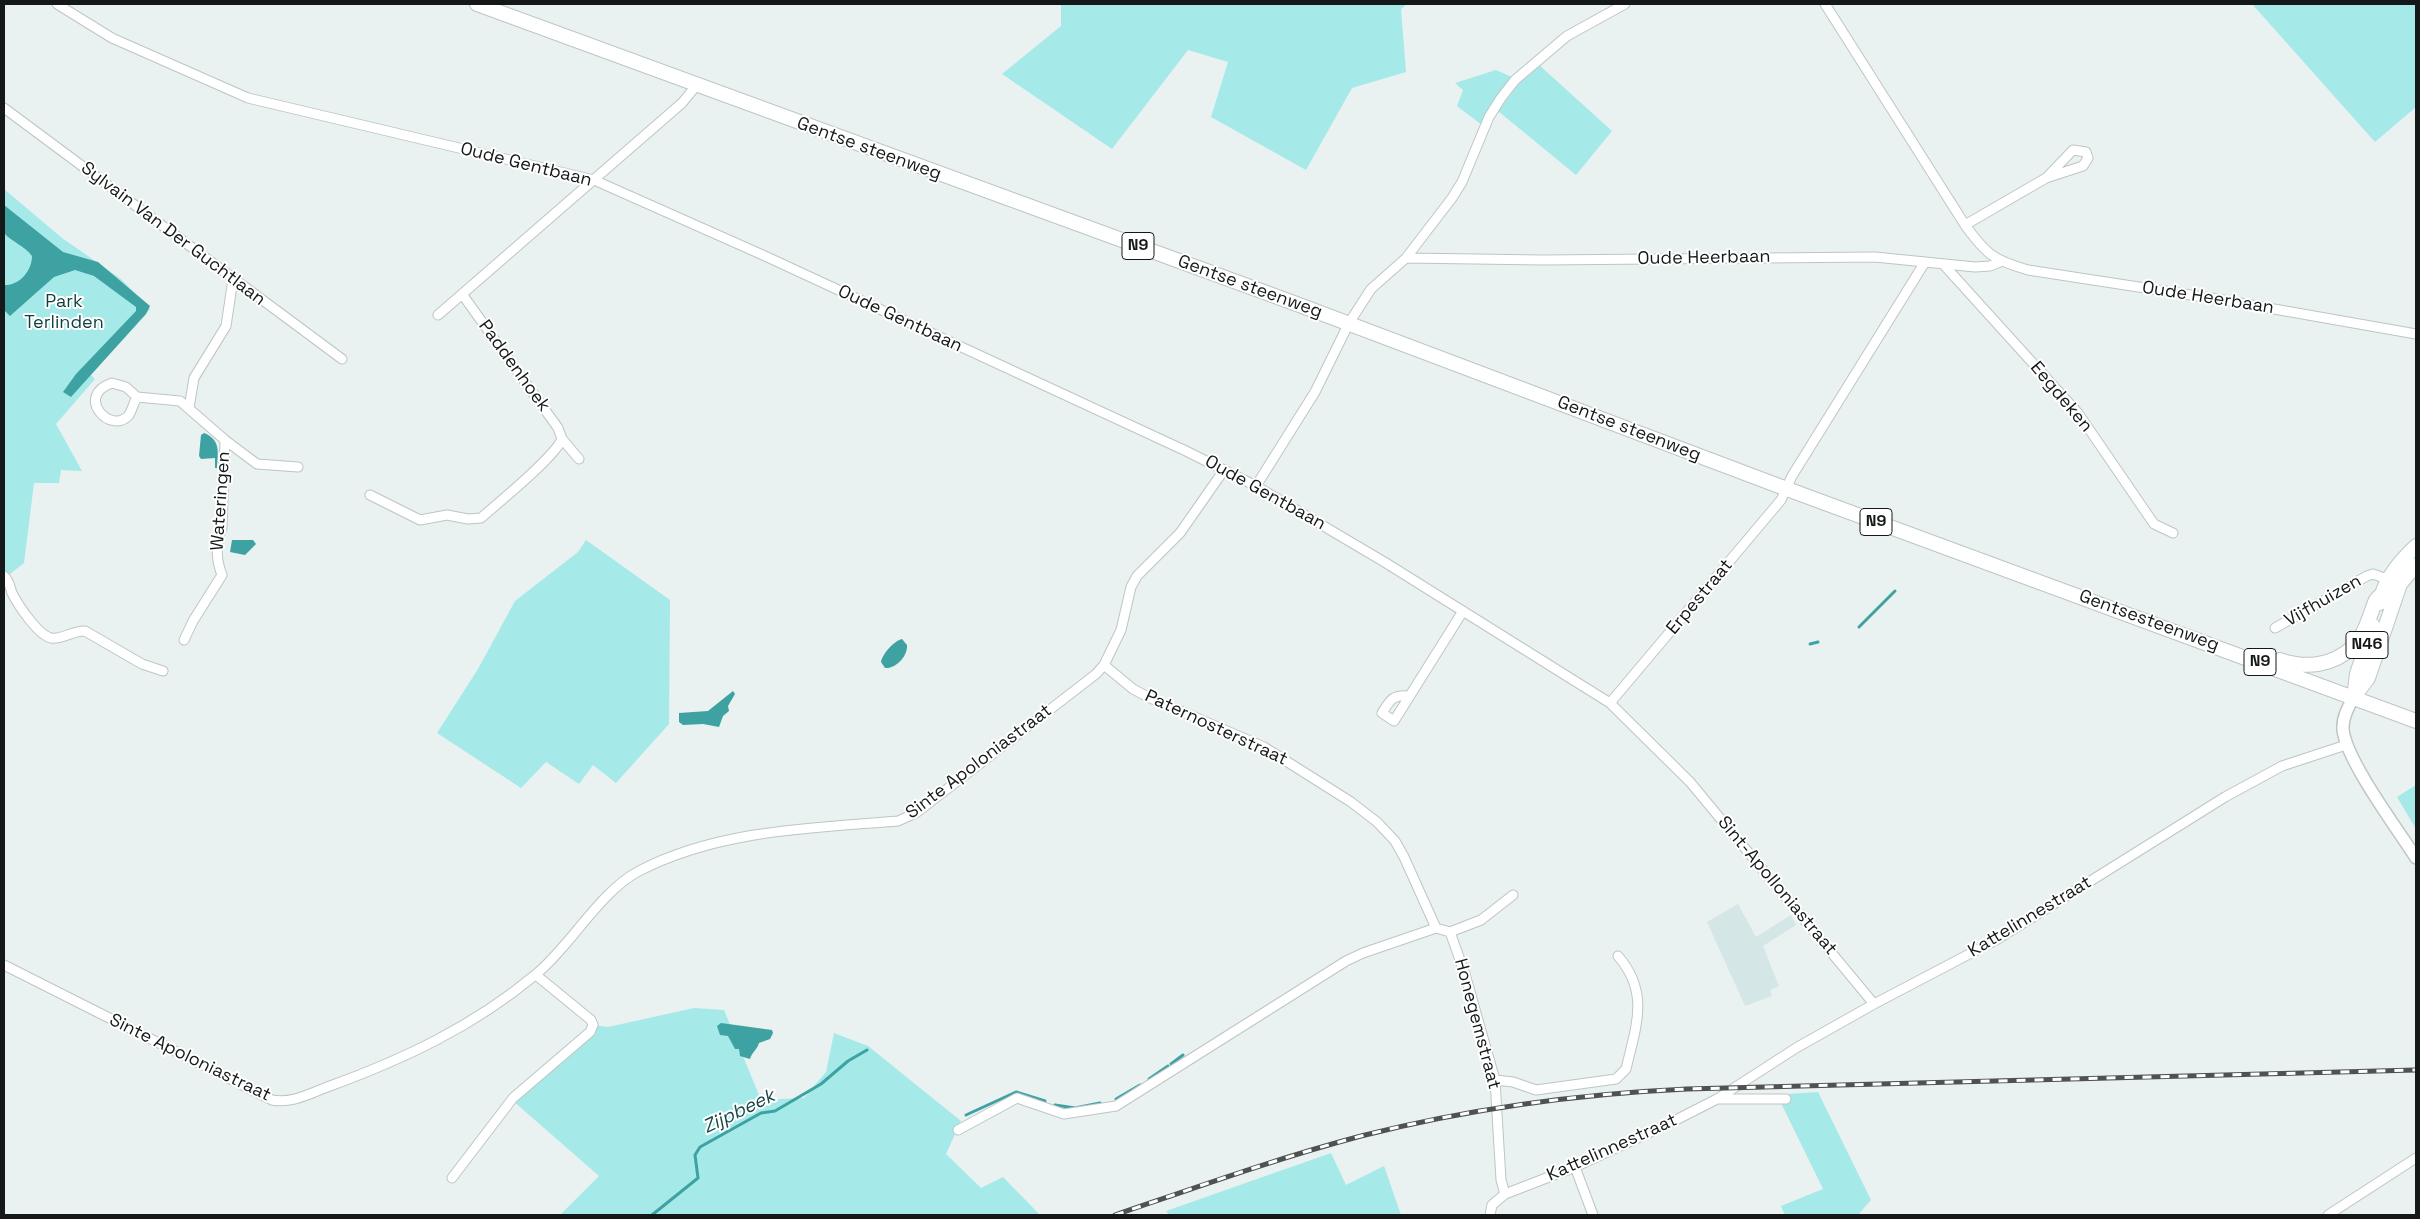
<!DOCTYPE html>
<html>
<head>
<meta charset="utf-8">
<style>
  body { margin:0 }
  #map { position:relative; width:2420px; height:1219px; overflow:hidden; background:#e9f1f1; font-family:"Space Grotesk",sans-serif }
  canvas { display:block }
  .frame { position:absolute; inset:0; border:5px solid #151818; pointer-events:none }
</style>
</head>
<body>
<div id="map">
<canvas width="2420" height="1219"></canvas>
<div class="frame"></div>
</div>
<script>
const context = document.querySelector('canvas').getContext('2d');
context.lineJoin = 'round';
function fillPath(path, color) { context.fillStyle = color; context.fill(path, 'evenodd'); }
function stroke(path, color, width, dash) { context.strokeStyle = color; context.lineWidth = width; context.lineCap = dash ? 'butt' : 'round'; context.setLineDash(dash || []); context.stroke(path); }
function drawText(font, color, halo, rows, align = 'center') {
  context.font = font + ' "Space Grotesk",sans-serif'; context.lineWidth = 4; context.setLineDash([]); context.textBaseline = 'middle'; context.strokeStyle = halo; context.fillStyle = color; for (const [text, x, y, turn = 0] of rows) {
    context.save(); context.translate(x, y); context.rotate((+turn || 0) * Math.PI / 180); context.textAlign = isNaN(turn) ? turn : align; if (halo) context.strokeText(text, 0, 0); context.fillText(text, 0, 0); context.restore();
  }
}
fillPath(new Path2D(`
  M1738,904L1756,937L1791,915L1796,925L1763,946L1779,986L1770,990L1772,996L1745,1006L1707,922Z`), '#d5e6e6');
fillPath(new Path2D(`
  M1061,4H1407L1401,9L1406,72L1352,88L1306,170L1211,117L1228,62L1188,50L1112,149L1002,74L1061,26Z
  M2252,4H2416V107L2375,142Z
  M1538,64L1612,131L1576,175L1498,111L1522,80Z
  M1496,70L1512,77L1482,125L1457,106L1463,90L1455,83Z
  M4,189L62,238L121,279L150,309L97,366L90,374L95,379L56,424L82,471L61,470L59,483H34L24,563L5,578L4,577Z
  M586,540L670,600L669,724L616,783L593,765L579,784L546,762L521,788L437,733L478,669L515,601L578,552Z
  M2416,785V829L2397,797Z
  M694,1008L724,1010L761,1100L804,1098L826,1072L834,1033L868,1046L961,1121L946,1154L981,1188L1003,1177L1040,1215H560L599,1176L512,1100L593,1025L608,1027Z
  M1818,1092L1871,1200L1858,1215H1785L1781,1206L1823,1189L1781,1103L1787,1102V1094Z
  M1331,1153L1346,1185L1384,1166L1401,1215H1169L1166,1211Z`), '#a6e9e9');
fillPath(new Path2D(`
  M4,205L63,252L98,262L150,306L146,314L71,397L63,392L76,374L136,311V307L94,276L75,270L54,277L10,316L4,310V285C19,286 32,271 32,256C25,246 12,242 4,233Z
  M204,433C221,440 218,452 217,468H215V458L201,459L199,456L201,435Z
  M232,540H253L256,544L245,555L230,552Z
  M902,639L907,645C908,656 896,669 885,668L881,662C883,653 894,641 902,639Z
  M733,691L735,694L728,706L729,711L723,716L719,727L703,724L683,725L679,722V713L708,711Z
  M721,1023L772,1030L773,1033L770,1039L759,1043C757,1050 752,1052 750,1059L740,1056L739,1049H735L728,1036L720,1035L717,1026Z`), '#3ea2a3');
stroke(new Path2D(`
  M1859,627L1895,591
  M1810,644L1818,642
  M1171,1064L1183,1055
  M1149,1079L1168,1066
  M1116,1099L1140,1085
  M1055,1105L1075,1108L1100,1103
  M966,1115L1016,1092L1045,1101
  M652,1215L698,1178L695,1155L700,1147L761,1113L775,1111L821,1084L848,1061L867,1050`), '#3ea2a3', 3);
const minor = new Path2D(`
  M57,4L112,38L248,98L594,180L765,256L1186,451L1256,486L1386,563L1610,703L1690,782L1874,1004
  M1825,4L1965,225C1986,254 1993,260 2028,270L2223,300L2416,334
  M4,108L342,359
  M1965,225L2046,178L2073,150L2086,152L2088,158L2083,166L2046,178
  M1406,258L1543,260L1875,257L1975,267L1990,266L2000,262
  M1943,264L2078,413L2154,524L2173,533
  M462,294L558,428L562,439L579,459
  M438,315L682,103L696,86
  M137,397L126,387L112,383C74,396 111,436 129,415C132,410 134,402 137,397L180,401L225,440L257,464L298,467
  M189,408L194,378L226,326L233,279
  M1256,486L1315,392L1349,323L1371,289L1406,258L1452,198L1462,182L1489,117L1501,98L1515,80L1567,36L1625,4
  M370,495L420,520L447,515L468,519L481,518C498,503 554,458 562,439
  M4,576C9,580 10,587 12,593C18,605 38,635 51,638C62,640 74,630 85,631L142,664L163,671
  M2275,628L2367,576L2373,574L2392,581
  M184,640L193,621L222,575C216,560 216,543 222,528L225,440
  M1104,665L1133,689L1148,697L1264,747L1351,802L1377,822L1395,841L1404,857L1436,928
  M1409,696C1393,694 1390,700 1382,713L1394,721L1463,611
  M1610,703L1781,500L1792,476L1925,262
  M1436,928L1450,932L1465,974L1495,1080L1501,1180L1505,1194L1492,1205L1490,1215
  M1450,932L1481,920L1513,895
  M4,965L272,1100C292,1104 311,1093 330,1086C404,1059 474,1026 535,975C571,946 599,892 639,871C718,830 811,828 898,821L916,813L1096,674L1104,665L1121,630L1131,587L1137,576L1180,533L1224,470
  M1495,1080L1513,1082L1536,1090L1616,1079L1626,1069C1636,1026 1650,993 1618,956
  M1717,1099H1786
  M958,1130L1017,1098L1064,1114L1116,1106L1346,961L1363,953L1436,928
  M1575,1167L1593,1215
  M452,1178L513,1098L590,1032L593,1025L591,1020L536,975
  M1505,1194L1575,1167L1670,1123L1717,1099L1796,1048L1874,1004L1996,940L2225,797L2282,766L2346,745
  M2328,1215L2416,1158`);
const secondary = new Path2D(`
  M2354,697C2348,707 2342,718 2343,730C2347,762 2397,828 2416,858`);
const primary = new Path2D(`
  M477,4L1294,303L1787,489L2416,721
  M2380,603C2383,581 2400,561 2416,546
  M2280,660C2306,669 2333,666 2354,646C2365,636 2370,614 2376,600L2382,594
  M2356,694L2368,678L2400,584L2416,565
  M2354,697L2357,674L2373,626`);
stroke(minor, '#bdc5c5', 11);
stroke(secondary, '#bdc5c5', 14);
stroke(primary, '#bdc5c5', 16);
stroke(minor, '#fff', 9);
stroke(secondary, '#fff', 11);
stroke(primary, '#fff', 14);
const rail = new Path2D(`
  M1115,1215C1197,1187 1278,1158 1361,1136C1468,1109 1577,1094 1687,1089L2416,1070`);
stroke(rail, '#4e5252', 5);
stroke(rail, '#fff', 3, [9]);
for (const [x, y, w] of [
  [1138,246,32],
  [1876,522,32],
  [2367,645,42],
  [2260,662,32]
]) { const box = new Path2D(); box.roundRect(x - w / 2, y - 13.5, w, 27, 4); context.fillStyle = '#fff'; context.fill(box); stroke(box, '#151818', 1); }
drawText('bold 16px', '#151818', null, [
  ["N9",1138,246],
  ["N9",1876,522],
  ["N46",2367,645],
  ["N9",2260,662]
]);
drawText('18px', '#151818', '#fff', [
  ["Gentse steenweg",869,149,20],
  ["Oude Gentbaan",526,165,14],
  ["Sylvain Van Der Guchtlaan",173,234,37],
  ["Oude Heerbaan",1704,258,-1],
  ["Gentse steenweg",1250,287,20],
  ["Oude Heerbaan",2208,298,9],
  ["Oude Gentbaan",900,319,25],
  ["Paddenhoek",514,366,54],
  ["Eegdeken",2061,397,50],
  ["Gentse steenweg",1629,429,21],
  ["Oude Gentbaan",1265,493,29],
  ["Wateringen",221,501,-86],
  ["Erpestraat",1700,597,-50],
  ["Vijfhuizen",2323,601,-30],
  ["Gentsesteenweg",2149,621,20],
  ["Paternosterstraat",1216,728,25],
  ["Sinte Apoloniastraat",979,762,-37],
  ["Sint-Apolloniastraat",1777,886,50],
  ["Kattelinnestraat",2030,917,-31],
  ["Honegemstraat",1477,1024,75],
  ["Sinte Apoloniastraat",190,1058,26],
  ["Kattelinnestraat",1612,1148,-24]
]);
drawText('18px', '#0f3e3e', '#fff', [
  ["Park",64,302],
  ["Terlinden",64,323]
]);
drawText('italic 19px', '#184545', '#fff', [
  ["Zijpbeek",739,1112,-26]
]);
</script>
</body>
</html>
